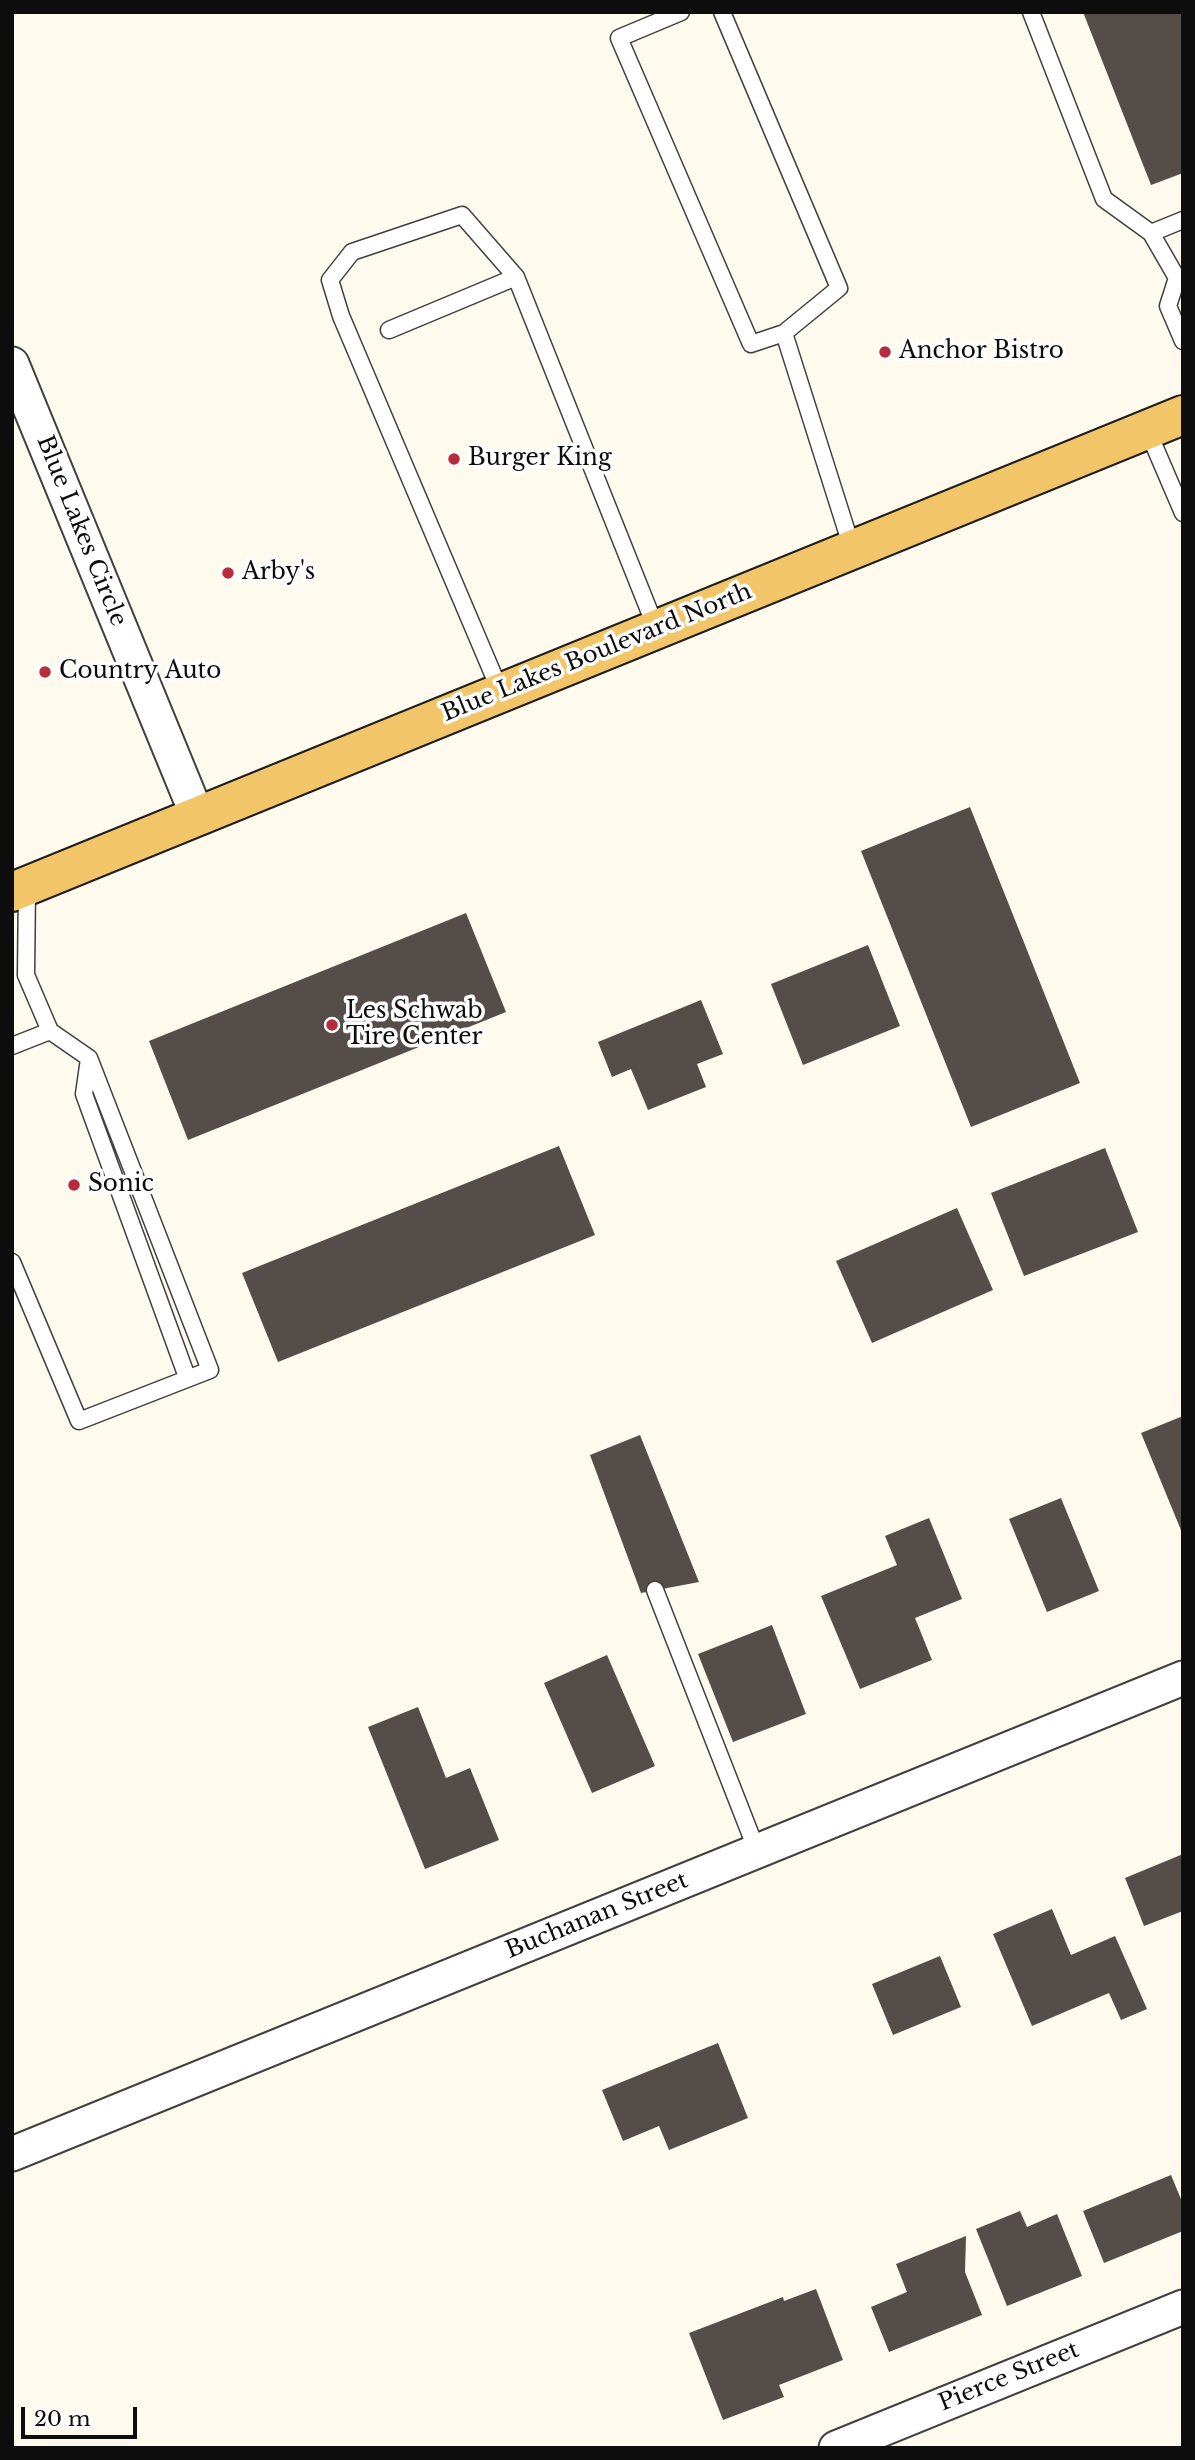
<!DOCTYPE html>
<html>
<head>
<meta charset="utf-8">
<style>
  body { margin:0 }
  #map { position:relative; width:1195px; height:2460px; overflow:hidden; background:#fefaee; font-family:"Libre Baskerville",serif }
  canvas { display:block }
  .frame { position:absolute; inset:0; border:14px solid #0d0d0d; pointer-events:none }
  .scale { position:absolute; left:21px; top:2407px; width:116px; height:32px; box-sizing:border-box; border:4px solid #0d0d0d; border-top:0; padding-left:9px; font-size:21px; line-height:24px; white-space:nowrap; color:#0d0d0d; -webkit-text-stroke:5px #fff; paint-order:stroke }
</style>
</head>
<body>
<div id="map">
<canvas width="1195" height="2460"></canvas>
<div class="frame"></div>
<div class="scale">20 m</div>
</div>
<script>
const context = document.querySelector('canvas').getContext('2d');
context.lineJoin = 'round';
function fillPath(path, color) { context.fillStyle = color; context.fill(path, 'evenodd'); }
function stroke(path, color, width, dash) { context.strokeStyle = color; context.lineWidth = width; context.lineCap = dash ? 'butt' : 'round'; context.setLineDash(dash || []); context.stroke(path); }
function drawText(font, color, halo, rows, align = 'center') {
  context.font = font + ' "Libre Baskerville",serif'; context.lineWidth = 7; context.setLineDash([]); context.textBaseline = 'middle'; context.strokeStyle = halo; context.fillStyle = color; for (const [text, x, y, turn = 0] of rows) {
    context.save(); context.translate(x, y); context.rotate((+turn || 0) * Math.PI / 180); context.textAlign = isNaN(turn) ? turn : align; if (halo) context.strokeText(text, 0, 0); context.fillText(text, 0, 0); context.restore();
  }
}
fillPath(new Path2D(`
  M1083,12H1183V173L1151,185Z
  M970,807L1080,1083L971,1127L861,851Z
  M466,913L506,1012L188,1140L149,1041Z
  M868,945L900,1026L803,1065L771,984Z
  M701,1000L723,1054L697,1064L706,1087L648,1110L631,1069L612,1077L598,1042Z
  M559,1146L595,1235L278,1362L242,1273Z
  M1105,1148L1138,1232L1024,1276L991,1193Z
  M957,1208L993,1290L872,1343L836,1261Z
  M1183,1416V1535L1141,1433Z
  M640,1435L699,1582L641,1593L590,1455Z
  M1061,1498L1099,1591L1047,1612L1009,1519Z
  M929,1518L962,1599L915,1618L932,1660L860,1689L821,1596L897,1565L885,1536Z
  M772,1625L806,1714L733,1742L698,1654Z
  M607,1655L655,1766L592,1793L544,1683Z
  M418,1707L446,1778L470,1768L499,1840L425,1869L368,1727Z
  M1183,1854V1911L1144,1926L1125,1878Z
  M1052,1909L1071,1955L1115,1936L1147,2009L1121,2020L1109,1993L1032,2026L993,1934Z
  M940,1956L961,2007L893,2035L872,1984Z
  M718,2043L748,2118L669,2150L659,2126L623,2141L602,2090Z
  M1171,2175L1183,2204V2231L1104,2263L1083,2211Z
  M1020,2211L1027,2227L1057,2214L1082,2276L1007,2306L976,2229Z
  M966,2236L965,2272L982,2315L889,2352L871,2307L907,2292L896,2264Z
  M816,2289L843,2360L779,2385L784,2397L723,2420L689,2333L783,2297L784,2301Z`), '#554d4a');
const service = new Path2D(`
  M681,12L619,38L751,344L784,333L839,288L722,12
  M1031,12L1104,199L1151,233L1177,278L1168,306L1183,341
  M1151,233L1183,220
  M389,330L516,277
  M784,333L852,548
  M1147,429L1183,513
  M501,693L341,316L330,280L352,252L462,215L516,277L656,628
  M12,1046L50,1031
  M89,1059L84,1094L187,1377
  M12,1262L79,1421L210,1370L89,1058L50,1031L26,975L27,887
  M655,1590L757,1851`);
const minor = new Path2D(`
  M12,364L197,815
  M12,2154L1183,1678
  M836,2448L1183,2307`);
const primary = new Path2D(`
  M12,892L1183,415`);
stroke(service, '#404040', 19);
stroke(minor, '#404040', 37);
stroke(primary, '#1e1e1e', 42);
stroke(service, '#fff', 16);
stroke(minor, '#fff', 33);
stroke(primary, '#f3c569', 38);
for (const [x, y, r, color] of [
  [885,352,7,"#b82a3e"],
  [454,459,7,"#b82a3e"],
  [228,573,7,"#b82a3e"],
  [45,672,7,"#b82a3e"],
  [332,1025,7,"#b82a3e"],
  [74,1185,7,"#b82a3e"]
]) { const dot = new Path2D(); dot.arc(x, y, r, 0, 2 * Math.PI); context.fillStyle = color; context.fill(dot); stroke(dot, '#fff', 2.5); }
drawText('23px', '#0d0d0d', '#fff', [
  ["Anchor Bistro",899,352],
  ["Burger King",468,459],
  ["Arby's",242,573],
  ["Country Auto",59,672],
  ["Les Schwab",346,1012],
  ["Tire Center",346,1038],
  ["Sonic",88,1185]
], 'left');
drawText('23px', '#0d0d0d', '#fff', [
  ["Blue Lakes Circle",81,531,68],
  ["Blue Lakes Boulevard North",597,653,-22],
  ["Buchanan Street",597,1916,-22],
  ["Pierce Street",1009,2377,-22]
]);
</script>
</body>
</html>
